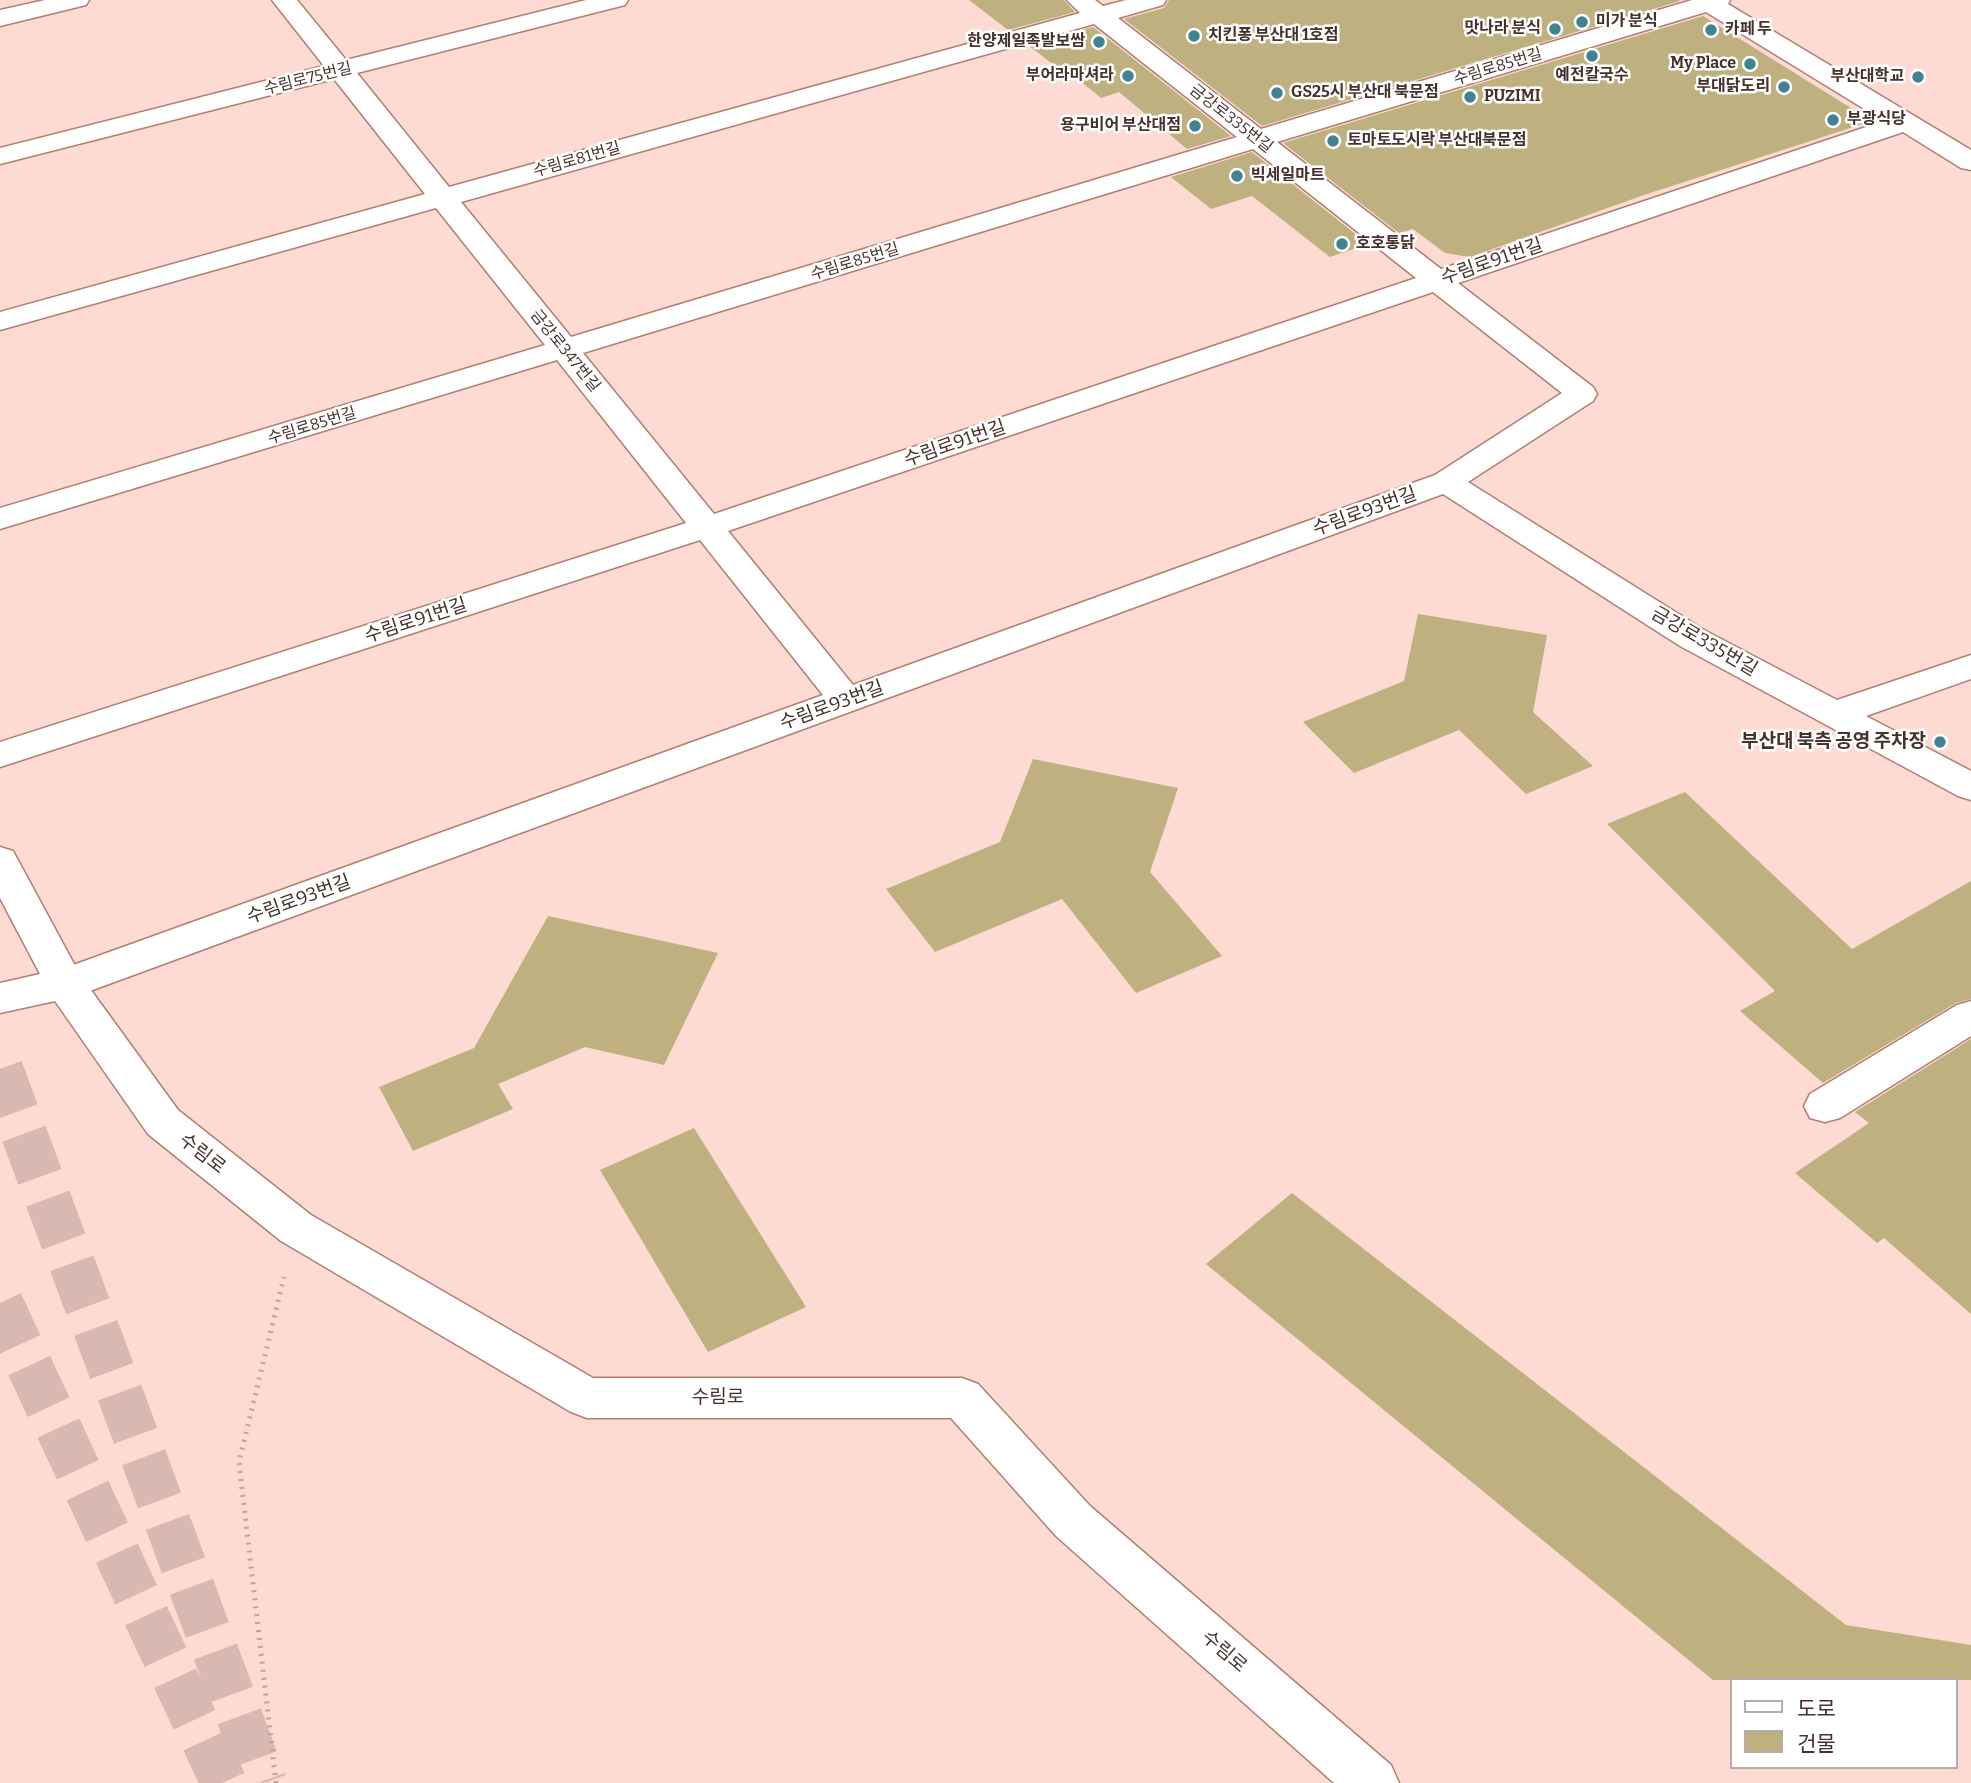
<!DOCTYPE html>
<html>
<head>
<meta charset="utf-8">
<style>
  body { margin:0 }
  #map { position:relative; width:1971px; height:1783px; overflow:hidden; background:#fddad2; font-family:Bitter,"Noto Sans KR",serif }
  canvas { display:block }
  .legend { position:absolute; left:1730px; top:1678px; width:228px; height:91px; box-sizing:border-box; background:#fff; border:2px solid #b5adab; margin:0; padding:9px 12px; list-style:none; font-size:21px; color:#47312c }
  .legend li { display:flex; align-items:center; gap:14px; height:35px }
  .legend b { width:35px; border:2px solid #b5adab }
</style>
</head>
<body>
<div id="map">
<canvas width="1971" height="1783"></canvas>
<ul class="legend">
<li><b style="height:9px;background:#fff"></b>도로</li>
<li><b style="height:19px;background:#beb07f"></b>건물</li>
</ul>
</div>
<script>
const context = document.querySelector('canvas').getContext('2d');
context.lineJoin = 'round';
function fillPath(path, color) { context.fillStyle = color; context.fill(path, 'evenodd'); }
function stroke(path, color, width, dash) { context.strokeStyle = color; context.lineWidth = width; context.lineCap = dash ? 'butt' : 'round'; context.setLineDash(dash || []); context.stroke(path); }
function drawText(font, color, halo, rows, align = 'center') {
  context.font = font + ' Bitter,"Noto Sans KR",serif'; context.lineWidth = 5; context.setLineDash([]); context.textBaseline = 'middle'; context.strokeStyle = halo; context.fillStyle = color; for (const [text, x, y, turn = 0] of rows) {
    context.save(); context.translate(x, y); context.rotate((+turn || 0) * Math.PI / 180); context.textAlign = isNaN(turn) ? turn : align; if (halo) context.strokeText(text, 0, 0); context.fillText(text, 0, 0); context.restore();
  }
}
fillPath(new Path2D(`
  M969,0H1064L1075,12L1008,30Z
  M1169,0H1679L1680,1L1262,126L1124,19L1164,8Z
  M1703,16L1872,121L1644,195L1470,257L1445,253L1413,229L1399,233L1283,143Z
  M1093,27L1231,136L1187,149L1119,92L1101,98L1069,72L1064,73L1028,45Z
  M1252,152L1368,244L1330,257L1252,196L1211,209L1171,177Z
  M1418,614L1547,635L1533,712L1593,766L1526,794L1459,730L1354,773L1303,722L1404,681Z
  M1033,759L1178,788L1150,872L1222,956L1136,993L1062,899L935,952L886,889L1000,842Z
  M1685,792L1852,949L1971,881V999L1956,1003L1823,1083L1740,1011L1775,991L1607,824Z
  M548,916L718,953L664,1065L585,1047L498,1084L513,1109L413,1151L379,1087L474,1048Z
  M1971,1039V1314L1884,1238L1877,1243L1795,1173L1869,1123L1855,1112Z
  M694,1128L806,1307L708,1352L600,1170Z
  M1292,1193L1846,1625L1971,1645V1680H1713L1206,1264Z`), '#beb07f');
stroke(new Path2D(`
  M0,1069L264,1783
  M0,1303L224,1783`), '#d9b8b1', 46, [46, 23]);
const minor = new Path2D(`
  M45,0H89L86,5L0,26V10Z
  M272,0H297L346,60L586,0H628L625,5L357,73L449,187L1080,13L1067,0H1095L1103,6L1126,0H1166L1163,5L1118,18L1261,129L1692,0H1730L1728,4L1971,150V170L1961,168L1903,132L1458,283L1593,387L1597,394L1593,401L1468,482L1704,630L1837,700L1971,655V679L1866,716L1971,771V800L1958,796L1680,646L1443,494L79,995L65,999L51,995L45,984L51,973L823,695L700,540L0,767V742L686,523L557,360L0,529V508L545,345L436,208L0,330V312L425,194L334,79L0,164V148L324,66ZM1706,12L1884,121L1441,269L1277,142ZM1094,24L1237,137L571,337L461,202ZM1253,149L1416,278L714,514L583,353ZM1433,292L1562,393L1435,475L853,685L728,531Z
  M1971,1001V1036L1840,1118L1825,1122L1810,1118L1804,1106L1810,1094L1957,1005Z`);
const major = new Path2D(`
  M0,847L13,851L80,975L178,1110L311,1215L593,1378H962L978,1384L1090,1506L1391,1765L1399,1783H1334L1056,1536L951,1418H587L571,1412L281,1241L148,1134L55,1001L0,1013V983L40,974L0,898Z`);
stroke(minor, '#b17e71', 3);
stroke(major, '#b17e71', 3);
stroke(new Path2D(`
  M276,1783L239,1462L284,1277`), '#c2a39c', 5, [2, 6]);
fillPath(minor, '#fff');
fillPath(major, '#fff');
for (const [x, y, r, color] of [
  [1582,22,7,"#408493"],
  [1555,29,7,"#408493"],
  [1711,30,7,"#408493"],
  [1194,36,7,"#408493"],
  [1099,42,7,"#408493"],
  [1592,56,7,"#408493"],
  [1750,64,7,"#408493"],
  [1128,76,7,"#408493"],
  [1918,77,7,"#408493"],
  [1784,87,7,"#408493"],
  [1277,93,7,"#408493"],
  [1470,97,7,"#408493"],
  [1833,120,7,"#408493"],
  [1195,126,7,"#408493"],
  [1333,141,7,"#408493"],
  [1237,176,7,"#408493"],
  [1342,244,7,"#408493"],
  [1940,742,7,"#408493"]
]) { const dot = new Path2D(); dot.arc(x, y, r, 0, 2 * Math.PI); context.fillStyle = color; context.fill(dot); stroke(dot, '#fff', 2.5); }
drawText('bold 16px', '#47312c', '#fff', [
  ["미가 분식",1596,22],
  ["맛나라 분식",1541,29,"right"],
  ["카페 두",1725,30],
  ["치킨퐁 부산대 1호점",1208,36],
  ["한양제일족발보쌈",1085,42,"right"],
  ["My Place",1736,64,"right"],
  ["부어라마셔라",1114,76,"right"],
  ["예전칼국수",1592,76,"center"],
  ["부산대학교",1904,77,"right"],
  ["부대닭도리",1770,87,"right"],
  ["GS25시 부산대 북문점",1291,93],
  ["PUZIMI",1484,97],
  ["부광식당",1847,120],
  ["용구비어 부산대점",1181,126,"right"],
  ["토마토도시락 부산대북문점",1347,141],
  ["빅세일마트",1251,176],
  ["호호통닭",1356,244]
], 'left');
drawText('16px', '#47312c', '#fff', [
  ["수림로85번길",1498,67,-17],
  ["수림로75번길",308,79,-14],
  ["금강로335번길",1231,119,38],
  ["수림로81번길",577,160,-16],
  ["수림로85번길",855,262,-17],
  ["금강로347번길",565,351,51],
  ["수림로85번길",312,426,-17]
]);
drawText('19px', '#47312c', '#fff', [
  ["수림로91번길",1492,262,-19],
  ["수림로91번길",955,444,-19],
  ["수림로93번길",1365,512,-20],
  ["수림로91번길",416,621,-18],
  ["금강로335번길",1704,642,30],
  ["수림로93번길",832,706,-20],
  ["수림로93번길",299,900,-20],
  ["수림로",202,1154,38],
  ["수림로",718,1398],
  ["수림로",1224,1652,41]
]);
drawText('bold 19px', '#47312c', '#fff', [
  ["부산대 북측 공영 주차장",1926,742]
], 'right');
</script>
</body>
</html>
